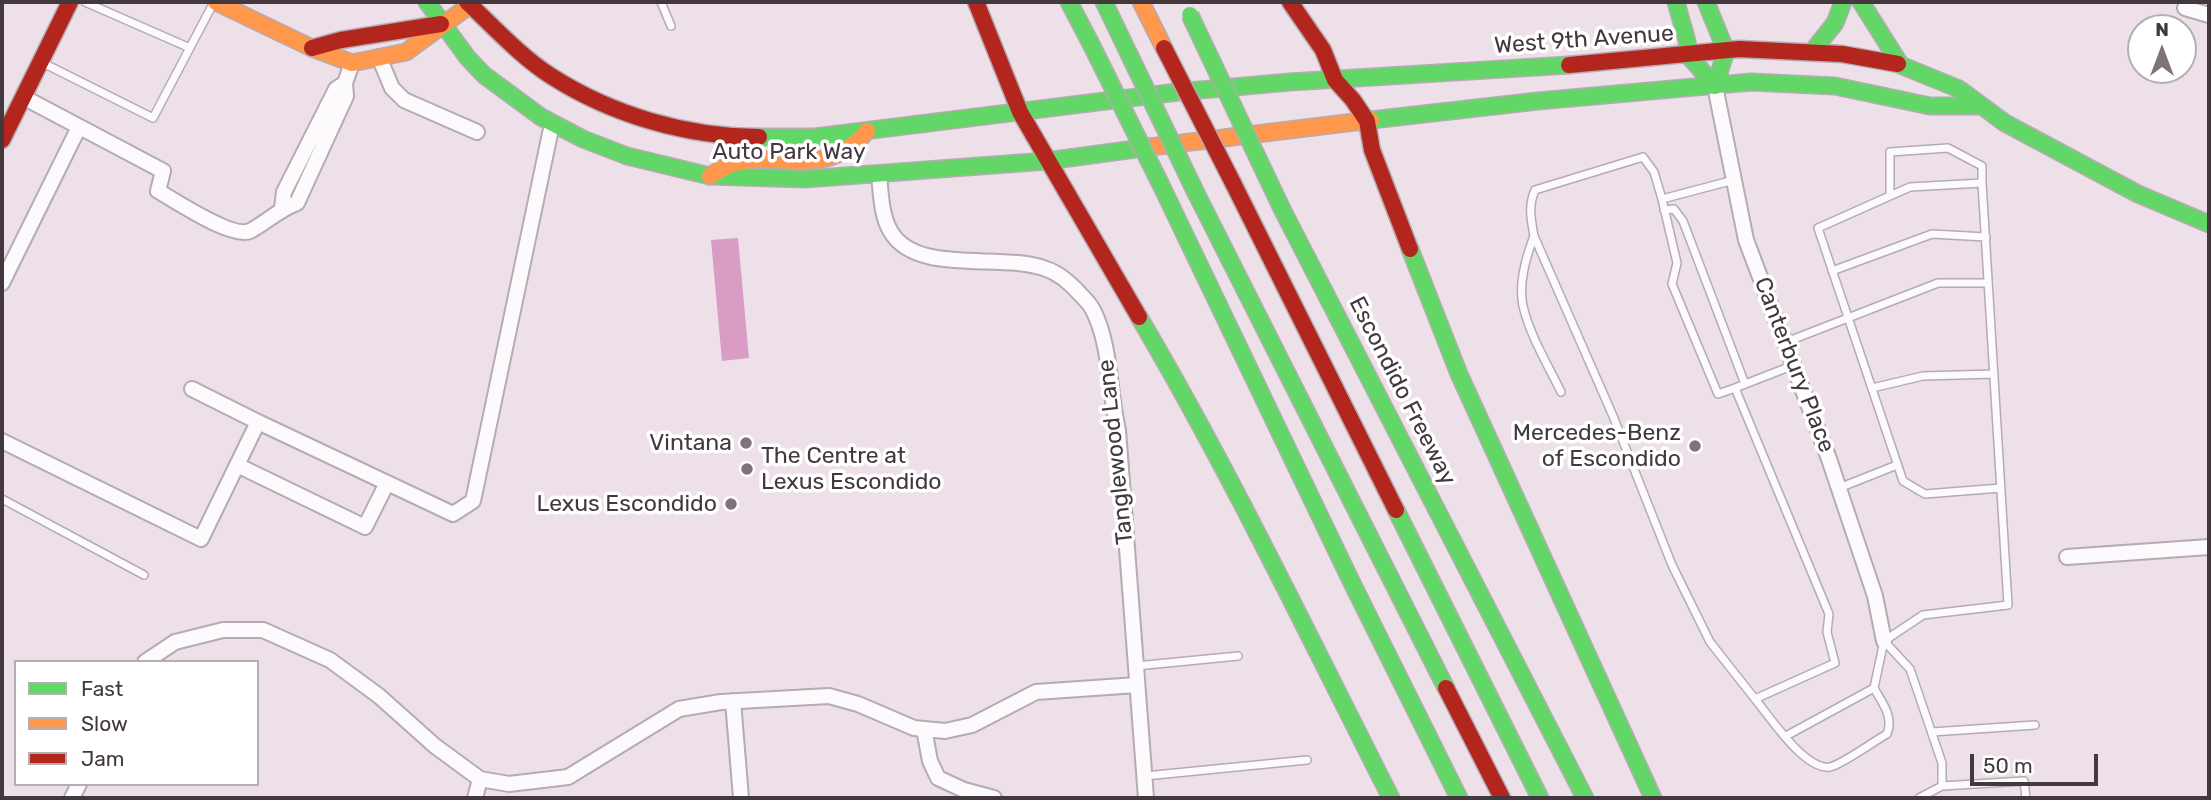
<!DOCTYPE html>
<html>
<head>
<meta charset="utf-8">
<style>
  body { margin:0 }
  #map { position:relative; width:2211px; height:800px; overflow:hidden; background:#ede0e8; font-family:Rubik,sans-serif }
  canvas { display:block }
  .frame { position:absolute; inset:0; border:4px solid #42383e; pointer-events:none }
  .legend { position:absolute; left:14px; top:660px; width:245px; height:126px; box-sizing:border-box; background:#fff; border:2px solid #b3afb2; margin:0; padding:9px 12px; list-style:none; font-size:21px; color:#42383e }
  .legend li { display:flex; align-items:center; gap:14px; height:35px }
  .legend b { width:35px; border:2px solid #b3afb2 }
  .north { position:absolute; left:2127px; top:14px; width:70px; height:70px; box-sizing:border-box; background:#fff; border:2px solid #b3afb2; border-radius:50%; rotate:0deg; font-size:19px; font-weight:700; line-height:28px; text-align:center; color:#42383e }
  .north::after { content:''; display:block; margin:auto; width:24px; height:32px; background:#7e737a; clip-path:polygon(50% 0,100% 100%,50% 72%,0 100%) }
  .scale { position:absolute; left:1970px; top:754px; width:128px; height:32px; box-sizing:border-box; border:4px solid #42383e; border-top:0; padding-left:9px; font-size:21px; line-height:24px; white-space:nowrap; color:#42383e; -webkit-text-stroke:5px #fff; paint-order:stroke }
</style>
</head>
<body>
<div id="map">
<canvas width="2211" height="800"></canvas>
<div class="frame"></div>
<ul class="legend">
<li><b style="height:9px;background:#63d668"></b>Fast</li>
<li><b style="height:9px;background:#ff974d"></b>Slow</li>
<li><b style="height:9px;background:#b3261e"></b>Jam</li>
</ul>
<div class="north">N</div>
<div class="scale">50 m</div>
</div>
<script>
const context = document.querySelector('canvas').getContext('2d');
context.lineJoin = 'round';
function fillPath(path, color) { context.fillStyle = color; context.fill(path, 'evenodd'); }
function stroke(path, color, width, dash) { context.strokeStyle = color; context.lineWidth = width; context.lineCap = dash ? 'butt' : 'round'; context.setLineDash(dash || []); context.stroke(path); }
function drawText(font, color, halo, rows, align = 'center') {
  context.font = font + ' Rubik,sans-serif'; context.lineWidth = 7; context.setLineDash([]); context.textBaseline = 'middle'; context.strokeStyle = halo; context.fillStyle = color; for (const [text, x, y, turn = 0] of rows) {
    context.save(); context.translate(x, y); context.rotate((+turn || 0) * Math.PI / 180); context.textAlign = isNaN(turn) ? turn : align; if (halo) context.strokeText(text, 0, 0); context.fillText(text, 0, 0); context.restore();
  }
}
fillPath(new Path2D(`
  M738,238L749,358L722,361L711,240Z`), '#d99cc5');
const lane = new Path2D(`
  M85,2L190,48
  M661,2L671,26
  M43,63L153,118L214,2
  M1734,180L1662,199L1677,263L1672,284L1718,394L1735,388
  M1890,195V152L1948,148L1982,166V183
  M1662,199L1654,172L1643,157L1535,190C1528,206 1531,219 1534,236L1613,416L1672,565L1710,642L1755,699L1835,663L1827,632L1829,614L1735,388L1794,365
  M1664,210L1674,209L1683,221L1745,384
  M1534,236C1526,257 1518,283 1523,306C1530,336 1548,365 1561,392
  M1832,271L1932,234L1986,237
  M1786,342L1938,283H1988
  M1872,388L1923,376L1994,374
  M1839,488L1897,465
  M2,499L144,575
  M1884,641L1910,669L1942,763V786L1919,798
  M1136,666L1238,656
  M1755,699C1770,717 1805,771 1830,767C1843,764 1874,741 1887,734C1894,716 1882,703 1874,688L1884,641L1923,615L2008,605C1999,465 1991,324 1982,183L1910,187L1818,228L1903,481L1925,494L2001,488
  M1932,732L2035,725
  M1786,736L1874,688
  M1145,776L1307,760
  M1942,786L2024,781L2026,798`);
const street = new Path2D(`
  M2185,8L2209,15
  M379,57L392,88L404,100L477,132
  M1715,86L1746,240L1829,459L1875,596L1884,641
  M23,97L163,171L158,191C176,201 232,239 250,231C267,222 278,210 297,203L346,96L345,83L352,63
  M879,175C881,193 881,216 891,232C917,276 1003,252 1046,269C1059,273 1071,284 1080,294C1085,299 1090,304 1093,310C1111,345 1109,392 1118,430L1146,798
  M282,208L284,192L336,89L345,83
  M2,283L79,127
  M192,389L258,422
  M2,441L201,539L258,422L453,514L473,501L552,124
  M237,465L365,527L387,483
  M2067,557L2209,547
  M145,662L175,642L223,630H263L330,660L379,696L435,746L480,779L509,784L568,777L679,709L721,702L829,696L858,704L914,728L945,731L972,725L1036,692L1137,685
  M733,701L741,798
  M924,729L930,761L938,778L964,790L994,798
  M72,798L79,784
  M475,798L480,779`);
const fast = new Path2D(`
  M427,2L467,57L484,75L541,117L583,139L627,156L710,176L805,179L1047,161L1150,147
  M1069,2L1092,46
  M1104,2L1128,52
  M1676,2L1687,41L1688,55L1715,86
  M1706,2L1726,51L1715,86
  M1861,2L1900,64
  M1812,52L1835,23L1843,2
  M1898,64L1959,89L2005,123L2138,194L2209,224
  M1371,120L1538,101L1751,82L1835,86L1930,106H1982
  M759,137H815L1178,92L1290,82L1569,65
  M1161,185L1351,581L1459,798
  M1196,193L1446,688
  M1282,209L1585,798
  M1410,249L1459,374L1653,798
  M1139,317C1231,473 1309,637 1391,798
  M1396,510L1540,798`);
const slow = new Path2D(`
  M216,2L312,48L352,63L406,52L470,5
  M1141,2L1164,48
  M1150,147L1371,120
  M710,176C762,136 818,190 867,131`);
const jam = new Path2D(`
  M467,2C494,27 520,56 551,76C612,115 687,137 759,137
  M976,2L1020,112L1139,317
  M1290,2L1323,50L1335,80L1353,100L1367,121L1372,150L1410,249
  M312,48L341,40L441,24
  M1569,65L1739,49L1842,54L1898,64
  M2,140L70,2
  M1233,183L1396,510
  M1446,688L1502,798`);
stroke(lane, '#b5abb2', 10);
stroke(street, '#b5abb2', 18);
stroke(fast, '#b5abb2', 19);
stroke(slow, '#b5abb2', 19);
stroke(jam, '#b5abb2', 19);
stroke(lane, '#fcfafc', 7);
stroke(street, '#fcfafc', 14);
stroke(fast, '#63d668', 16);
stroke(slow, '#ff974d', 16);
stroke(jam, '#b3261e', 16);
const fastBridge = new Path2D(`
  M1190,15L1282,209
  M1092,46L1161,185
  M1128,52L1196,193`);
const jamBridge = new Path2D(`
  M1164,48L1233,183`);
stroke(fastBridge, '#b5abb2', 19, []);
stroke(jamBridge, '#b5abb2', 19, []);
stroke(fastBridge, '#63d668', 16);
stroke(jamBridge, '#b3261e', 16);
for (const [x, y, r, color] of [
  [746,443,7,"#7e737a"],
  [1695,446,7,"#7e737a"],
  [747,469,7,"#7e737a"],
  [731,504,7,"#7e737a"]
]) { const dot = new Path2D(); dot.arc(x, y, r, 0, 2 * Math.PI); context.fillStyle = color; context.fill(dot); stroke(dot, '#fff', 2.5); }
drawText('23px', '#42383e', '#fff', [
  ["West 9th Avenue",1584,40,-4],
  ["Auto Park Way",789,152],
  ["Canterbury Place",1794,365,69],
  ["Escondido Freeway",1402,391,63],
  ["Tanglewood Lane",1116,452,-96]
]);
drawText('23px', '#42383e', '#fff', [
  ["Mercedes-Benz",1681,433],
  ["of Escondido",1681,459],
  ["Vintana",732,443],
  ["The Centre at",761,456,"left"],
  ["Lexus Escondido",761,482,"left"],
  ["Lexus Escondido",717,504]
], 'right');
</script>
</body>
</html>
